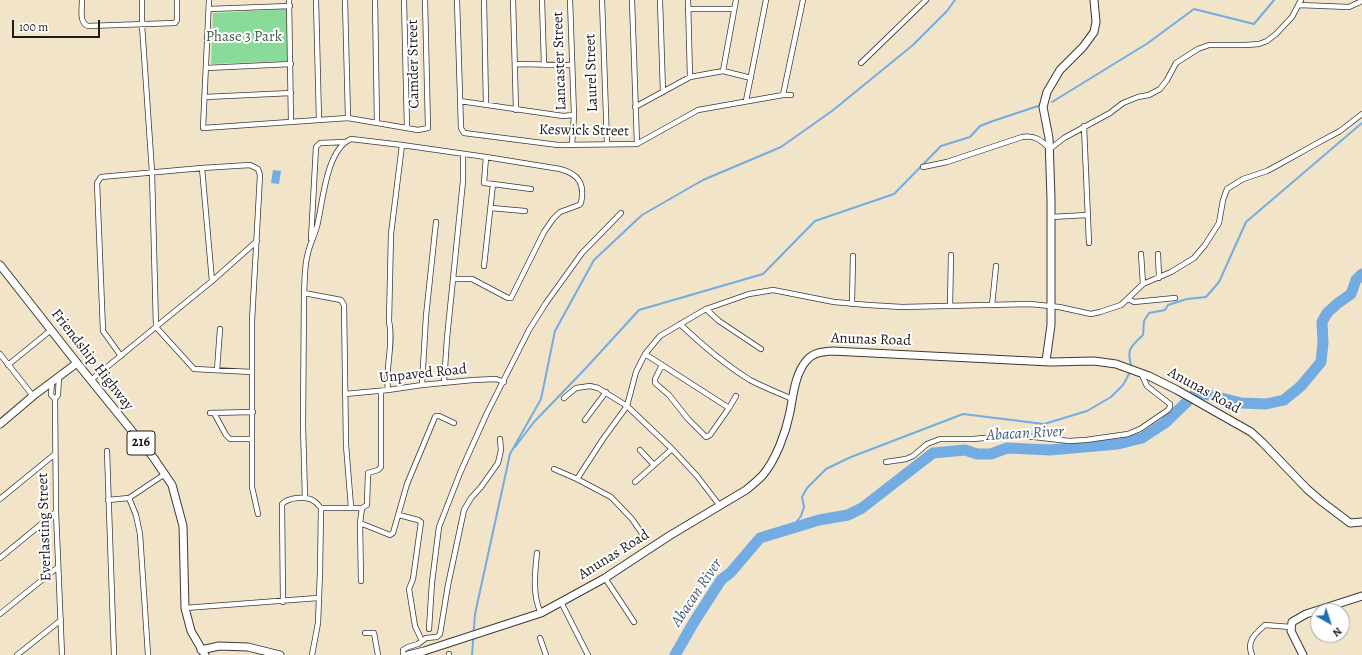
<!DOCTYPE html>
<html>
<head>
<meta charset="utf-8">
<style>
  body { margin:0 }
  #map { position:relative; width:1362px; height:655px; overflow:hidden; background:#f2e4c9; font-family:Alegreya,serif }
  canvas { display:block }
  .north { position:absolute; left:1310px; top:603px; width:40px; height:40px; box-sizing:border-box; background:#fff; border:1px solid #a4a4a4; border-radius:50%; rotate:141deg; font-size:11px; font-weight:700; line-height:16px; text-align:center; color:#1c1c1c }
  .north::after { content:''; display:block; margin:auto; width:14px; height:18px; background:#1f6fb2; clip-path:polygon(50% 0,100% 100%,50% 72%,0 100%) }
  .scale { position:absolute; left:12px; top:20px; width:88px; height:18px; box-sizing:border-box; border:2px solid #1c1c1c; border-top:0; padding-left:5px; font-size:12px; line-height:14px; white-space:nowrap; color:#1c1c1c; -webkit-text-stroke:3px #fff; paint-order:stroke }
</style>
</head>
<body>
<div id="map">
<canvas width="1362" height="655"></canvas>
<div class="north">N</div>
<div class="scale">100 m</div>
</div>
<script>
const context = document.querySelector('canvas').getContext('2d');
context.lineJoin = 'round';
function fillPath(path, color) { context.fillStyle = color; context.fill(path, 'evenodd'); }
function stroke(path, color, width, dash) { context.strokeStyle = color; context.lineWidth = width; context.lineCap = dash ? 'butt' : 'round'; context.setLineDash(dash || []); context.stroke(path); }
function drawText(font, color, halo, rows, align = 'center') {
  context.font = font + ' Alegreya,serif'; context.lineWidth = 4; context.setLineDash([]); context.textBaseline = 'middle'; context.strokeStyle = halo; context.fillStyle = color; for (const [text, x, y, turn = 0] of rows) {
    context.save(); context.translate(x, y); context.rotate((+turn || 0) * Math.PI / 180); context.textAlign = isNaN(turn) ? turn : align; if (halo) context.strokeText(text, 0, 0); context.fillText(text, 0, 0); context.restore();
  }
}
fillPath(new Path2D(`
  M288,9V61L211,64L213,13Z`), '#8ada9a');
fillPath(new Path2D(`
  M273,170L281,171L279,184L271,183Z`), '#73ace3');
stroke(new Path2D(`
  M1052,102L1148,43L1194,9L1254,24L1274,0
  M1132,368C1126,350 1130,347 1143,335L1144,321L1149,313L1165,310L1168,305L1187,299L1206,297L1219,282L1246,222L1362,123
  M515,447L534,422L585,369L639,310L763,274L815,221L894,194L941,146L970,137L980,126L993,121L1041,105
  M792,528L801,516L804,507L802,497L807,488L826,469L851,457L963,414L1044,424L1087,411L1111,397L1123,385L1130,372
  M472,655L475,614L510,454L541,399L555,331L594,260L642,215L703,180L781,147L832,111L913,45L947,11L955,0`), '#73ace3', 2);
stroke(new Path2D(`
  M675,655L694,622L721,580L731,572L760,538L819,520L848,515L862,508L933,453L965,450L977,454H991L1007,448L1050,450L1118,444L1142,438L1165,423L1196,393L1210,395L1241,403L1266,404L1284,400L1301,386L1321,362L1323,343L1322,322L1327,313L1338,303L1351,294L1356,280L1362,274`), '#73ace3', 11);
const street = new Path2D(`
  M82,0C82,9 79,23 88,26L175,23L177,20V0
  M142,0V25L152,172L156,327L194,369L252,372
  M209,0L203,128L348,118L418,130L428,128L425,0
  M289,0L291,122
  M316,0L319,120
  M345,0L348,118
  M375,0L377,123
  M404,0L407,128
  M457,0L461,128L464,133L558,145L637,144L698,110L783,95H791
  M484,0L486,105
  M513,0L516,110
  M542,0L544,65
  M570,0L574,115L572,145
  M602,0L607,144
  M632,0L637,144
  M660,0L663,92
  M688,0L690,77
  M1299,5L1349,7L1362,1
  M209,9L290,6
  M688,9H734
  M861,63L926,0
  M515,64L572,65
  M206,68L291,64
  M723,71L736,0
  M783,95L803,0
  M205,97L291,93
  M460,101L563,116L574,115
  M746,101L766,0
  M635,107L690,77L723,71L751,78
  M1084,126L1089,243
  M923,167L947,162L1022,137C1035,135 1041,140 1050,149L1064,138L1110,113L1123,103L1138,97L1149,95L1160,89L1167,80L1176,63L1198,49L1209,45H1246L1259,44L1267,41L1276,34L1292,17L1301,0
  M202,168L212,281
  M493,184L531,189
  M491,208L525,211
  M1051,217L1087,215
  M311,239L316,147L320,143L346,142
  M1141,254L1143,284
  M1158,254L1159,278
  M453,279H472L508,298H511L544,232L553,219L560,212L579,205L581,203C585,184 579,174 560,169L486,157
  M304,293C305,280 304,266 308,253C310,243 316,233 318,222C323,199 327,149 351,139L402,145
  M1128,299L1134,302L1175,298
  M852,304L853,256
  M992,305L996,266
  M950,306L951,255
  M706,309L719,321L761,349
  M680,324C702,345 724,364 750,380C763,387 779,393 792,399
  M0,354L33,396
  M645,354L729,408L736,396
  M121,356L103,331L97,183L101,177L202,168L250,165L258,169L260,175L252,321V487L258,514
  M8,365L51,330
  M662,365L655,379V383L669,395L688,419L706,437L710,435L729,408
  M217,370L220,329
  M59,376L58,395L55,399L56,512L62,655
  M91,380L212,281L257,241
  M52,382L51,395L55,399
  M444,383L447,338L463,181V154
  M422,385L426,316L436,222
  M388,390C385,367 394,344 389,321L391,234L402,145L486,157L484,183L493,184L484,266
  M345,394L388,390L422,385L473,380L496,379L504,382
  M564,398L576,388L590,386L598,388L627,406L672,449L697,476L720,506
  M210,413L253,412
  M214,413L226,435L230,439H252
  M585,420L606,392
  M640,450L654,465
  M107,451L114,655
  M886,462L906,459L913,456L927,444L940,439H973L1017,435L1069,441L1086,440L1128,434L1140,429L1168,410L1170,407V404L1147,386L1141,373
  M554,469L577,479L603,439L627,406L636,372L645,354L660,336L706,309L749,294L773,290L834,302L868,305L902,307L1030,304L1059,307L1091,314L1100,312L1121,305L1143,284L1171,272L1194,258L1205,245L1219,223L1223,200L1227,189L1243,179L1267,171L1280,164L1314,145L1340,131L1362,114
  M577,479L611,497L632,519L643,535
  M635,482L672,449
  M129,498L136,515L140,534L148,655
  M305,498L303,425L304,293L341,300L344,305L346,445L351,507
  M0,499L55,454
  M108,500L129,498L165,474
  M321,508H362L367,505L368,473L378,470L381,467V391
  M399,515L418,520L421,522L413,579L409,589L415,626L422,641
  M360,523L390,535L393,533L407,484L435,417L436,416H439L454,423
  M537,553C535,572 532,596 541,613
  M0,558L56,512
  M605,578L634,622
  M361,581L360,523L362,508
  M283,602L282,504C289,497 306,496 314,501C317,503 319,506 321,508L320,572L318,623L312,655
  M561,602L588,655
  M185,608L318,598
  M0,614L58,567
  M429,629L432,582L439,527L460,473L487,413L529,330L546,303L582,253L621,213
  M365,633H374L378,655
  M540,638L546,655
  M17,655L61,620
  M403,655V650L408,647L418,644L426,638L437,637L440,634L448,585L464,510L471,498L481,487L498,463L501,450L500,439
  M449,655V654
  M1252,655C1246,641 1255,634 1265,625L1291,627`);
const secondary = new Path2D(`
  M1046,361L1051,325V199L1049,138L1043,107L1047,92L1060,70L1083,47L1094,32L1096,22L1094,0
  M0,424L33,396L77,363
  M201,650L219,646L248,647L280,655
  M408,655L424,651L541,613L605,578L669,536L746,490C751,486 757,481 762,476C776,460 786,432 790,412C793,396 795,373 807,360C814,352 823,352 832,351L1050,362L1094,361L1116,364L1149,376L1177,390L1251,432L1262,442L1307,489L1321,501L1350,523L1362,522
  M1303,655L1291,631L1292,622L1306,614L1362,596`);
const primary = new Path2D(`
  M0,265L77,363L153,457L172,485L183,526L185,608L191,631L205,655`);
stroke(street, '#3c3a36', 6);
stroke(secondary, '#3c3a36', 9);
stroke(primary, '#3c3a36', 9);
stroke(street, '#fff', 4.5);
stroke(secondary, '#fff', 7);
stroke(primary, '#fff', 7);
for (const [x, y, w] of [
  [141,443,28]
]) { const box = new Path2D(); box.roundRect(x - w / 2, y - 12, w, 24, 3); context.fillStyle = '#fff'; context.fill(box); stroke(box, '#1c1c1c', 1); }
drawText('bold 14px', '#1c1c1c', null, [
  ["216",141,443]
]);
drawText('15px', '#425e48', '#fff', [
  ["Phase 3 Park",244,37]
]);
drawText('15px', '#1c1c1c', '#fff', [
  ["Lancaster Street",560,61,-92],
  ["Camder Street",414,64,-91],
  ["Laurel Street",592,73,-92],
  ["Keswick Street",584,131,1],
  ["Anunas Road",871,340,2],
  ["Friendship Highway",92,360,52],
  ["Unpaved Road",423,374,-6],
  ["Anunas Road",1204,391,29],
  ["Everlasting Street",45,527,-92],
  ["Anunas Road",614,555,-32]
]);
drawText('italic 16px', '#435d76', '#fff', [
  ["Abacan River",1025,434,-3],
  ["Abacan River",697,593,-56]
]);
</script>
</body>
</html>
